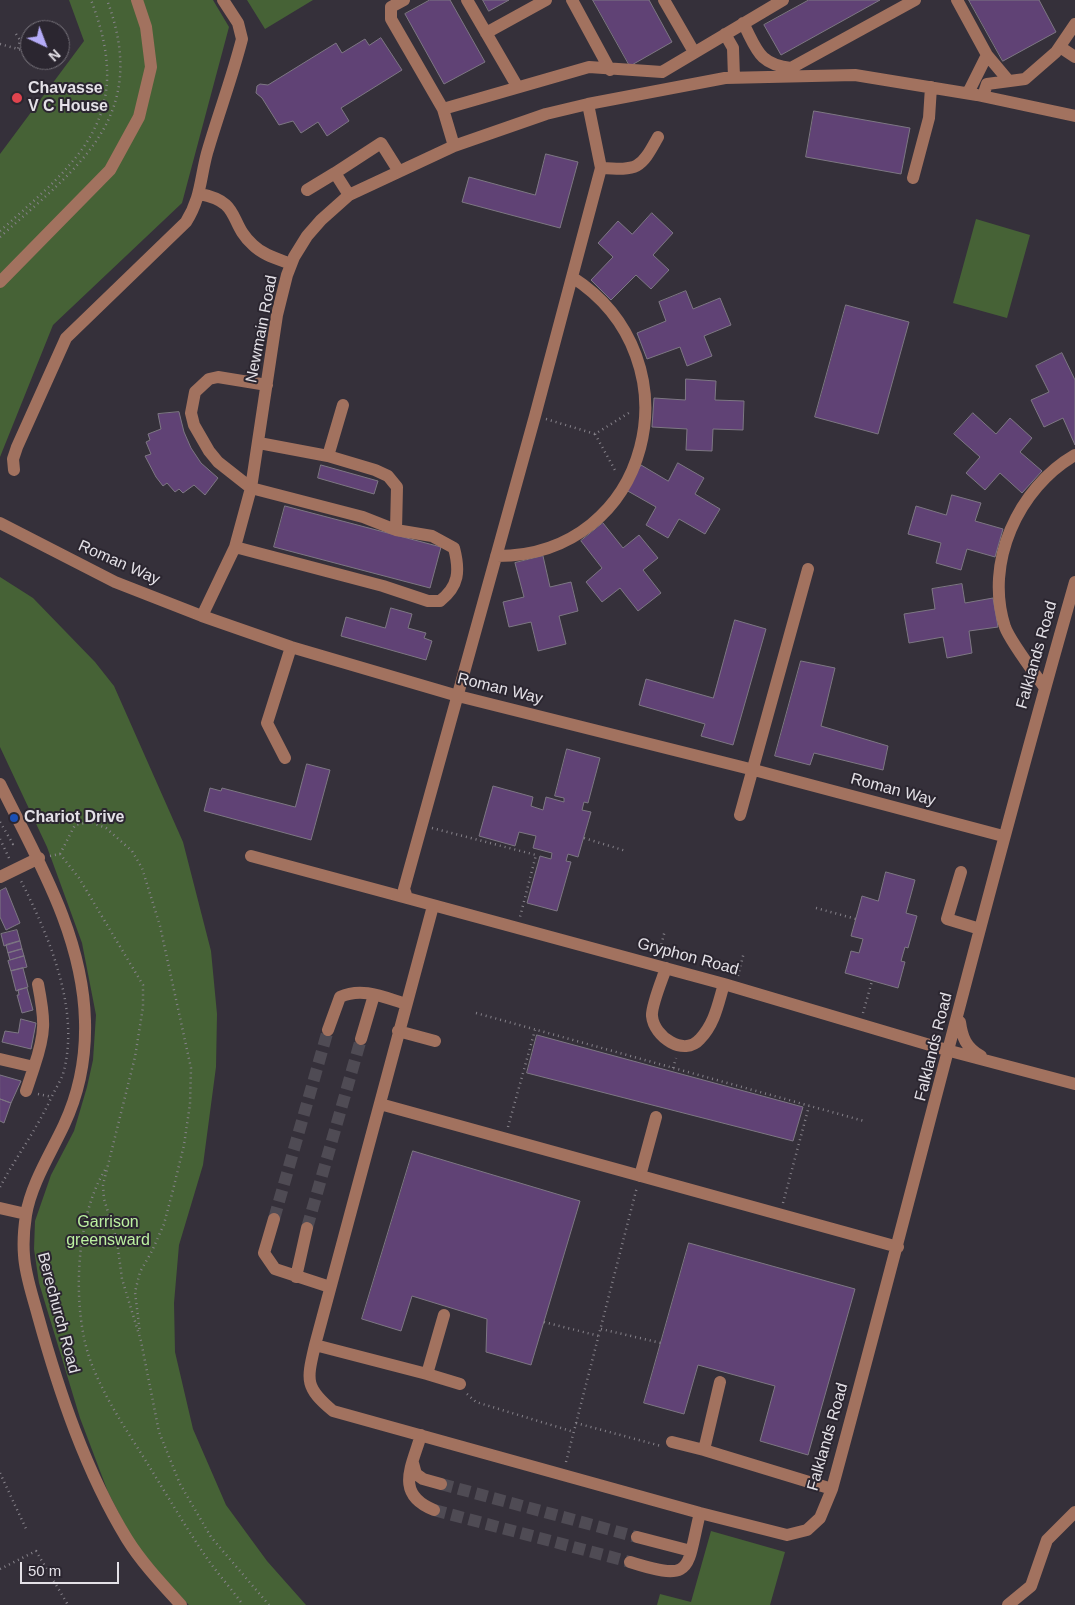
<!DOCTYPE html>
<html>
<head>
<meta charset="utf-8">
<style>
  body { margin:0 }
  #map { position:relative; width:1075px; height:1605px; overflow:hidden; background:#35303a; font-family:Arial,sans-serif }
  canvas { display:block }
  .north { position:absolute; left:20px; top:20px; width:50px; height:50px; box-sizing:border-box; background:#2b2630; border:1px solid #757179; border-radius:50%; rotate:137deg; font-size:14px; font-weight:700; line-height:20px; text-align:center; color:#e4e1e7 }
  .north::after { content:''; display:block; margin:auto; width:18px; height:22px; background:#b5acf8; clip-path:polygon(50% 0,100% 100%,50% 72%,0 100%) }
  .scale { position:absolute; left:20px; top:1562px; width:99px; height:22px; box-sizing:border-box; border:2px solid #e4e1e7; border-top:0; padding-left:6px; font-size:15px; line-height:18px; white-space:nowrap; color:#e4e1e7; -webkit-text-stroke:4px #2b2630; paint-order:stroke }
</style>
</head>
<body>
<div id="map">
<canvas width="1075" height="1605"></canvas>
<div class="north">N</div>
<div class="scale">50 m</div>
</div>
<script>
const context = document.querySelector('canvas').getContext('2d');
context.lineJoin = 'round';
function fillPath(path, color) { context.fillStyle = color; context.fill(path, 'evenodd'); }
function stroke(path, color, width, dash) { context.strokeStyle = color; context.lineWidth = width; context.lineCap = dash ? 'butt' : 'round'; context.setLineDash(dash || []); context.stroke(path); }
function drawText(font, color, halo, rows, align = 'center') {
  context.font = font + ' Arial,sans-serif'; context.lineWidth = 4; context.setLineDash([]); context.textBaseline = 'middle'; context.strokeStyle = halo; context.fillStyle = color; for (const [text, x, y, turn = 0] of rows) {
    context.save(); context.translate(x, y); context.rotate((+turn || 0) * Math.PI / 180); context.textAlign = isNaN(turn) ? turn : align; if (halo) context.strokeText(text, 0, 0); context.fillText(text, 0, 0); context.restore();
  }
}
fillPath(new Path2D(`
  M69,0H213L229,27L182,203L53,325L0,457V154L84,41Z
  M247,0H313L265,29Z
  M976,219L1030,235L1007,318L953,303Z
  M0,577L33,598L95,662L114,686L183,842L211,951L217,1014L216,1067L203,1165L179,1245L174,1303L175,1352L193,1429L226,1505L267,1561L306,1605H189L148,1563L130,1535L108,1492L80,1418L39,1283L34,1249L35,1221L51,1175L74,1131L87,1087L93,1060L96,1015L82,943L62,888L47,847L0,747Z
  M711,1531L785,1552L770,1605H657L660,1594L691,1602Z`), '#466236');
const building = new Path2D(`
  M430,0H450L485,62L444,84L405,14Z
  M483,0H509L489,11Z
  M593,0H649L672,42L630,66Z
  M809,0H880L781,55L764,25Z
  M969,0H1039L1056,32L1003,61Z
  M381,38L402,70L341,108L349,121L327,136L318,122L301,133L293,121L279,125L262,98L256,93L257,86L260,84L268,85L336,43L342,53L365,39L369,45Z
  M814,111L910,128L901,174L806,157Z
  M546,154L578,162L560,228L462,202L469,177L535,195Z
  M652,213L673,233L653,255L669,270L651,289L636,275L611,300L591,280L613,257L598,243L618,221L632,234Z
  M686,291L693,309L720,298L731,325L704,336L712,356L687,366L680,347L647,359L637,333L666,321L659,302Z
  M846,305L909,322L878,434L815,417Z
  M1062,353L1075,380V445L1063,418L1044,427L1031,400L1049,392L1036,366Z
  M686,379L716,381L715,400L744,401L743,430L713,429L712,451L686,450L687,429L652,427L654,398L685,400Z
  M179,412L184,432L191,448L201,463L218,478L205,495L194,485L183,493L179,489L175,492L167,483L163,486L156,477L145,456L151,454L146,442L150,440L148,434L161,429L158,414Z
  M973,413L996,434L1010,418L1032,438L1020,452L1042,471L1022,493L1000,473L985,490L966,473L980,457L954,434Z
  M678,463L704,478L695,494L720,509L705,534L679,519L668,538L646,525L656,507L626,490L641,465L668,481Z
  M321,465L378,481L374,494L318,478Z
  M952,495L981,503L975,521L1003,529L995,557L967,549L961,570L936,563L941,543L908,534L916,506L946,515Z
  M285,506L441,547L430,588L274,547Z
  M603,523L623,548L639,535L658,558L643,570L661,593L638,611L620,588L602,602L586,582L602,568L581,541Z
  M543,556L550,587L571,582L578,611L559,616L566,644L538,651L531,622L509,627L503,602L524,597L515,563Z
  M962,584L965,603L993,598L998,627L969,631L972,653L947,658L943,637L909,643L904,614L935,609L932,589Z
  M391,608L412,614L408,628L426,633L424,638L432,641L426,660L341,636L346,617L385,628Z
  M735,620L766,629L733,745L701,736L705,724L639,705L646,679L713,698Z
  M801,661L835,668L821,726L888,746L883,770L814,753L810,765L775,756Z
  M567,749L600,758L588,803L584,802L582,810L591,812L578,857L568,854L566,861L571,862L557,911L527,903L540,856L551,859L552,853L533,848L536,836L519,832L515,846L479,836L493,786L533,797L531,806L543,810L546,797L564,802V798L555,796Z
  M307,764L330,770L311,840L204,811L210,788L221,791L222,788L295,807Z
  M886,872L915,880L906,913L917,916L908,948L905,947L901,961L905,962L898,988L845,973L851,951L859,953L863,939L851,936L862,896L878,901Z
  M6,888L20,923L6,930L0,917V891Z
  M17,930L20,941L4,946L1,934Z
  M20,941L22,949L8,953L6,945Z
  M22,949L24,956L10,960L8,953Z
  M24,956L27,967L11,971L8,961Z
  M23,968L28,987L16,991L11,971Z
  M27,988L33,1010L22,1013L17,995H19L18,990Z
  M21,1019L36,1023L31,1049L2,1042L5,1031L18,1033Z
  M537,1035L803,1107L793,1141L527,1073Z
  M0,1075L21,1081L11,1103L0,1099Z
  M0,1099L11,1103L4,1123L0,1121Z
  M413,1151L580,1201L531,1365L486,1352L487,1319L412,1296L401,1331L362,1319Z
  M689,1243L855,1289L808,1455L760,1441L775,1386L698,1365L684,1414L644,1403Z`);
fillPath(building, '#604275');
stroke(building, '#7d7783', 1);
stroke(new Path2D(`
  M274,1219L328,1030
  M307,1228L361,1039
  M441,1484L637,1537
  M434,1510L630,1562`), '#4f4b54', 12, [12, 6]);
stroke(new Path2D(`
  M16,34L20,40L18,49
  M0,44L25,51
  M0,231C81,159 136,116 91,0
  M0,237C79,166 151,117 107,0
  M546,419L595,434L632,411
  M595,434L616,472
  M0,822L13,844L16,842
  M432,828L536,855L520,917
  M584,838L626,851
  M0,839L9,858
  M60,854L75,825L90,822L106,828L132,851L142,868L160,926L191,1068L190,1104L184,1145L173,1190L164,1224L152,1251L140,1272L135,1292L140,1333
  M50,856L60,854L79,878L143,985V1007L135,1057L103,1185L104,1199L117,1241L122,1279L141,1341L159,1432L180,1484L211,1537L269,1605
  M816,908L856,919
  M659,954L665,930
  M738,976L744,952
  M476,1013L864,1121
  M863,1013L872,981
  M673,1068L676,1058
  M38,1094L52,1097
  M508,1127L535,1030
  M105,1170C75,1218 71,1312 92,1365C105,1398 125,1428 144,1458C164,1490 183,1523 204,1554C216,1572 231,1588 243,1605
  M0,1187C16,1157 37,1129 51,1098C55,1090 60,1082 63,1074C81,1011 49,936 21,881
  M783,1203L809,1106
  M544,1322L599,1336
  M601,1329L661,1343
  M467,1394L476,1402L574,1432
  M576,1423L661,1446
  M566,1462L637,1187
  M0,1473L27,1531
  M0,1569L36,1551L68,1605`), '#86828a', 2.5, [1, 4]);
stroke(new Path2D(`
  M404,0L391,7V19L443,109L589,67L662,72L783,0
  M467,0L517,86
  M572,0L610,70
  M664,0L694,52
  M957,0L987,55L968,93
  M743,23C757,49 758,64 791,68L915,0
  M486,33L546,0
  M725,34L733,48L734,78
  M1060,47L1075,57
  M987,55L1008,80
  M983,96L987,84L1025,79L1056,52L1075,24
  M588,104L601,168L535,416L404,889L407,898L724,984L950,1051L1075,1084
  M443,109L454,146
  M601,168C638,170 640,170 658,137
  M335,173L381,143L398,170
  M913,178L929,118L931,87
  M307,190L335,173L349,195
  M200,194C242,202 228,223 253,245C263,255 278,259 291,264
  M0,282L110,170L139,117L151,67L146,27L137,0
  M259,443L328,456L375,470L388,476L397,487L396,530
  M328,456L343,405
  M14,470L13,459L17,447L66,338L186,222C201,198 200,179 207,153C218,115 232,78 242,39L238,23L223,0
  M0,523L115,582L202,616L291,647L458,696L754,770L1003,836
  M235,547L383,586L428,601H440C459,586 460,571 454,548L432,536L396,530L363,517L251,488L218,462L209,451L194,425L191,413L195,392L209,379L218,377L267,385
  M496,556C651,557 700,359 572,277
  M202,616L235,547L251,488L277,315L287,275L294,257L307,236L321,220L349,195L454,146L546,114L588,104L725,78L855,75L977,95L1075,116
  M1045,688C1035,674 1010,641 1005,627C984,563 1018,488 1075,455
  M285,758L267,723L291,647
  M0,784C37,859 83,935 85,1021C86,1056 79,1093 64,1125C51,1153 31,1184 26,1215C24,1228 23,1243 24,1255C25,1275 33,1297 38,1316C59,1392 86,1472 127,1539C142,1563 162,1584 181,1605
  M740,815L808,569
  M251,856L407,898
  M961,872L947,919L980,929
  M0,877L39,858
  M433,906L315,1345C307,1380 304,1387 333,1411L700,1513L787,1535L807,1530L820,1518L832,1489C914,1187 989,883 1075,582
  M666,968C662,980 651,1006 652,1016C654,1037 684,1057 700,1039C715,1023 718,1004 724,984
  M960,1022C962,1037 966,1048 981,1056
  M328,1030L340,997C362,987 383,997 406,1004
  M398,1031L435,1041
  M361,1039L374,995
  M0,1059L34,1067C46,1032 45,1020 38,984
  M26,1091L34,1067
  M380,1104L898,1247
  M640,1176L656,1117
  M0,1208L26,1214
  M274,1219L264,1253L275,1269L330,1287
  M296,1277L307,1228
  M315,1345L427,1374L444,1315
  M427,1374L460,1384
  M720,1382L704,1450L832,1489
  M421,1435C412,1466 394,1494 434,1510
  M672,1442L704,1450
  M413,1463L416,1474L423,1479L441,1484
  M637,1537L691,1551
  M630,1562C695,1583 686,1569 700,1513
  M1008,1605L1031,1586L1047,1540L1075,1512`), '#a2725f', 12);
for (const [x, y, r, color] of [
  [17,98,6,"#e0444e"],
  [14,818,5,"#1a4fb4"]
]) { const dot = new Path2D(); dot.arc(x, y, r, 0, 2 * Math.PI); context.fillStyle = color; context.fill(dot); stroke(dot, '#2b2630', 2); }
drawText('bold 16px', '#e4e1e7', '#2b2630', [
  ["Chavasse",28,89],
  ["V C House",28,107],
  ["Chariot Drive",24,818]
], 'left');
drawText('16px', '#e4e1e7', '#2b2630', [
  ["Newmain Road",262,329,-79],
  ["Roman Way",119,563,24],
  ["Falklands Road",1037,655,-74],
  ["Roman Way",500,689,14],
  ["Roman Way",893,790,15],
  ["Gryphon Road",688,957,15],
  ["Falklands Road",934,1047,-76],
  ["Berechurch Road",58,1313,75],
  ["Falklands Road",828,1437,-74]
]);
drawText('16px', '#bcf1a1', '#2b2630', [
  ["Garrison",108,1223],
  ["greensward",108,1241]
]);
</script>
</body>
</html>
